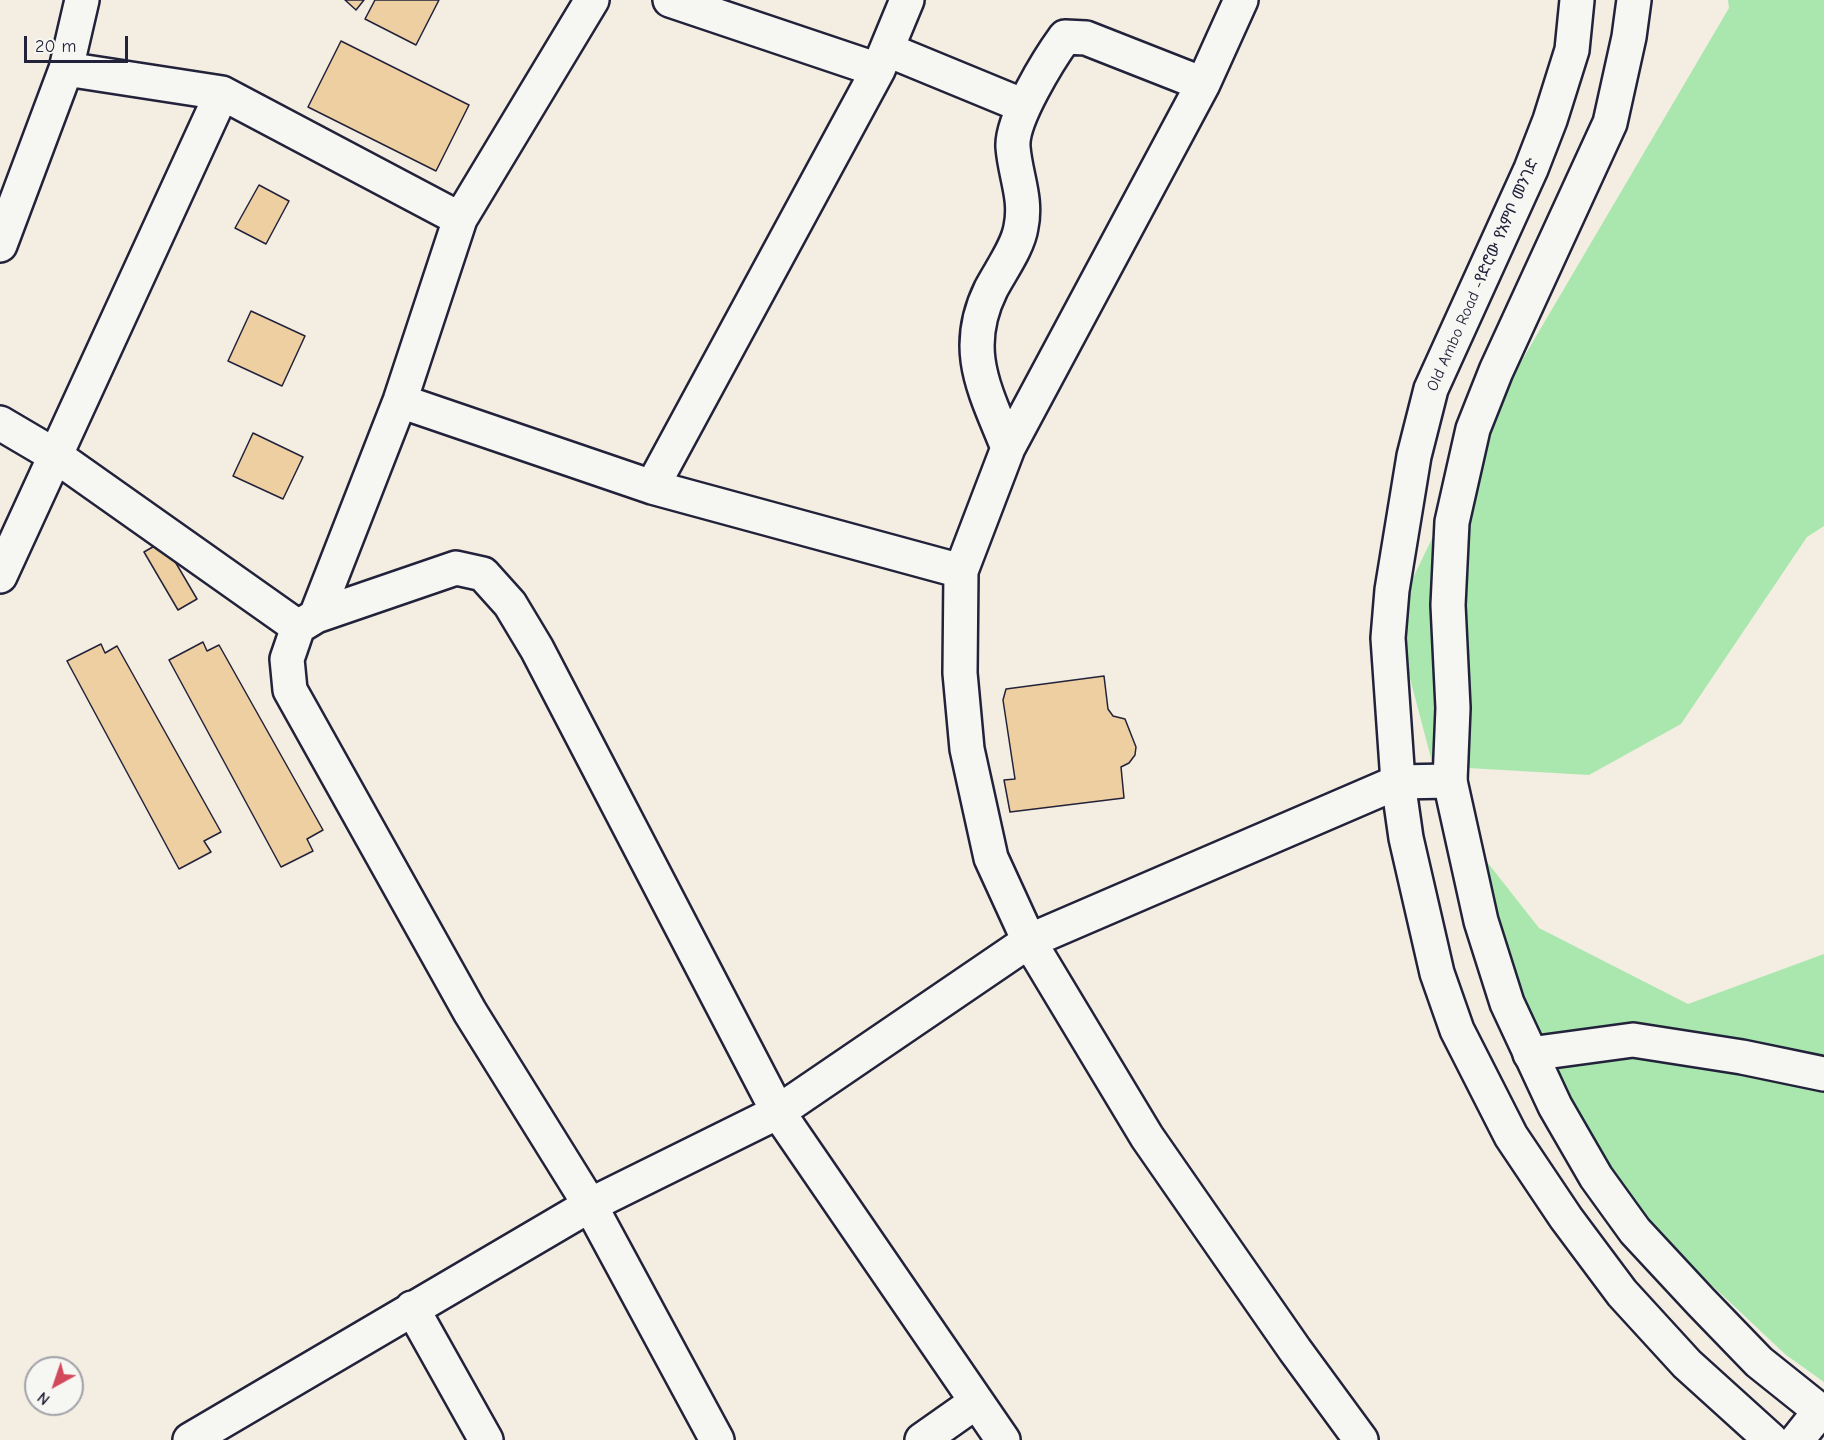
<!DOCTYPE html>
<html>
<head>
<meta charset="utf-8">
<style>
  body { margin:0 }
  #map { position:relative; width:1824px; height:1440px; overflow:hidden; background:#f4eee2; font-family:"Comic Neue",sans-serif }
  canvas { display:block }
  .north { position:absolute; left:24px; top:1356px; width:60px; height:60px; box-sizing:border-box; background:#f6f6f2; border:2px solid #a1a1a9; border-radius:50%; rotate:220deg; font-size:16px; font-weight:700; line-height:24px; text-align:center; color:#22223b }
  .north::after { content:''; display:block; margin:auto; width:21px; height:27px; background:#d1495b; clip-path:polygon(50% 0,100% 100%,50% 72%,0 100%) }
  .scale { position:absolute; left:24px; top:36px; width:104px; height:27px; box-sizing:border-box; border:3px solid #22223b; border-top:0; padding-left:8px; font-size:18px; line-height:21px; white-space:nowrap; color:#22223b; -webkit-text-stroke:4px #f6f6f2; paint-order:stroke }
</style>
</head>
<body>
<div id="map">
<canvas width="1824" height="1440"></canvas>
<div class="north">N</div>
<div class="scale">20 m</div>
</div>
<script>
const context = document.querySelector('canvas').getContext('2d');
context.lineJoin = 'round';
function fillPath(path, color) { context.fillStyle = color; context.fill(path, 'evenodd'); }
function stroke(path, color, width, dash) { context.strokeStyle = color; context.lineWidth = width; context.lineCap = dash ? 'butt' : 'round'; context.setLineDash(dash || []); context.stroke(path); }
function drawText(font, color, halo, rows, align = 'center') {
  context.font = font + ' "Comic Neue","Noto Sans Ethiopic",sans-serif'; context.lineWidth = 4.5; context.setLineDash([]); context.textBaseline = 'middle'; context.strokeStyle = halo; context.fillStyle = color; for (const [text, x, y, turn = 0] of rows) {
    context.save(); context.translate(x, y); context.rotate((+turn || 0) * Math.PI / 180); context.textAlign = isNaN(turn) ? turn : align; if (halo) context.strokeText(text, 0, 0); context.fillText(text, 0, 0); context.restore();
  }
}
fillPath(new Path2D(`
  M1728,0H1824V526L1807,537L1681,724L1589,775L1433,766L1394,617L1501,396L1729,8Z
  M1469,839L1539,928L1688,1004L1824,954V1382L1786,1355L1632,1210L1512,1001Z`), '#a9e7ae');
const building = new Path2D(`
  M345,0H364L356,10Z
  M375,0H439L416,45L365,19Z
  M341,41L469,105L436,171L308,107Z
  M259,185L289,201L266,244L235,228Z
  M251,311L305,336L282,386L228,361Z
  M253,433L303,457L283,499L233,476Z
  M163,541L197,599L178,610L144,552Z
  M203,642L207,651L219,645L323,830L307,839L313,851L281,867L169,660Z
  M101,644L105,653L117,646L221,832L204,841L211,852L179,869L67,661Z
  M1104,676L1108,709L1113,716L1125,719L1136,747L1135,755L1129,763L1121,767L1124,798L1010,812L1004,780L1015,779L1003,700L1006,689Z`);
fillPath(building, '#eecfa1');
stroke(building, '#22223b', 1.5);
const street = new Path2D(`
  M670,0L878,70
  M1241,0L1203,84L1008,448L961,571L960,673L967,749L991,858L1029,941L1147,1137L1295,1350L1361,1440
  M888,50L1024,106
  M66,69L82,0
  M0,245L66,69L222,93
  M400,401L652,487L961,571
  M0,423L56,456L298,627
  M1008,448C985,390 961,350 991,289C1001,270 1018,247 1021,227C1027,198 1015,175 1013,147C1011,120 1049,59 1065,37L1086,38L1203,84
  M652,487L878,70L907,0
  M0,576L222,93L460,219
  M316,616L400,401L460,219L592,0
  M1530,1054L1633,1040L1742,1057L1824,1074
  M412,1308L486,1440
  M190,1440L590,1205L778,1112L1029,941L1398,782L1450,781
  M717,1440L590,1205L470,1012L290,690L287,659L298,627L316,616L456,568L483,574L510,604L537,649L778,1112L1003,1440
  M922,1440L976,1402
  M1797,1440L1820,1411`);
const primary = new Path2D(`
  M1577,0L1572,50L1550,120L1531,169L1431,389L1414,456L1392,590L1388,638L1398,782L1406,838L1437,973L1457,1030L1511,1136L1566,1218L1622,1293L1687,1364L1771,1440
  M1634,0L1629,37L1610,123L1496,371L1473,429L1452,522L1448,605L1453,708L1450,781L1481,921L1507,1003L1555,1106L1596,1177L1635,1231L1701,1302L1759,1362L1824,1414`);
stroke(street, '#22223b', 38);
stroke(primary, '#22223b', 38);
stroke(street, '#f6f6f2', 33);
stroke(primary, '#f6f6f2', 33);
drawText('16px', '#22223b', '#f6f6f2', [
  ["Old Ambo Road -የድሮው የአምቦ መንገድ",1483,275,-66]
]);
</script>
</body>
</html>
